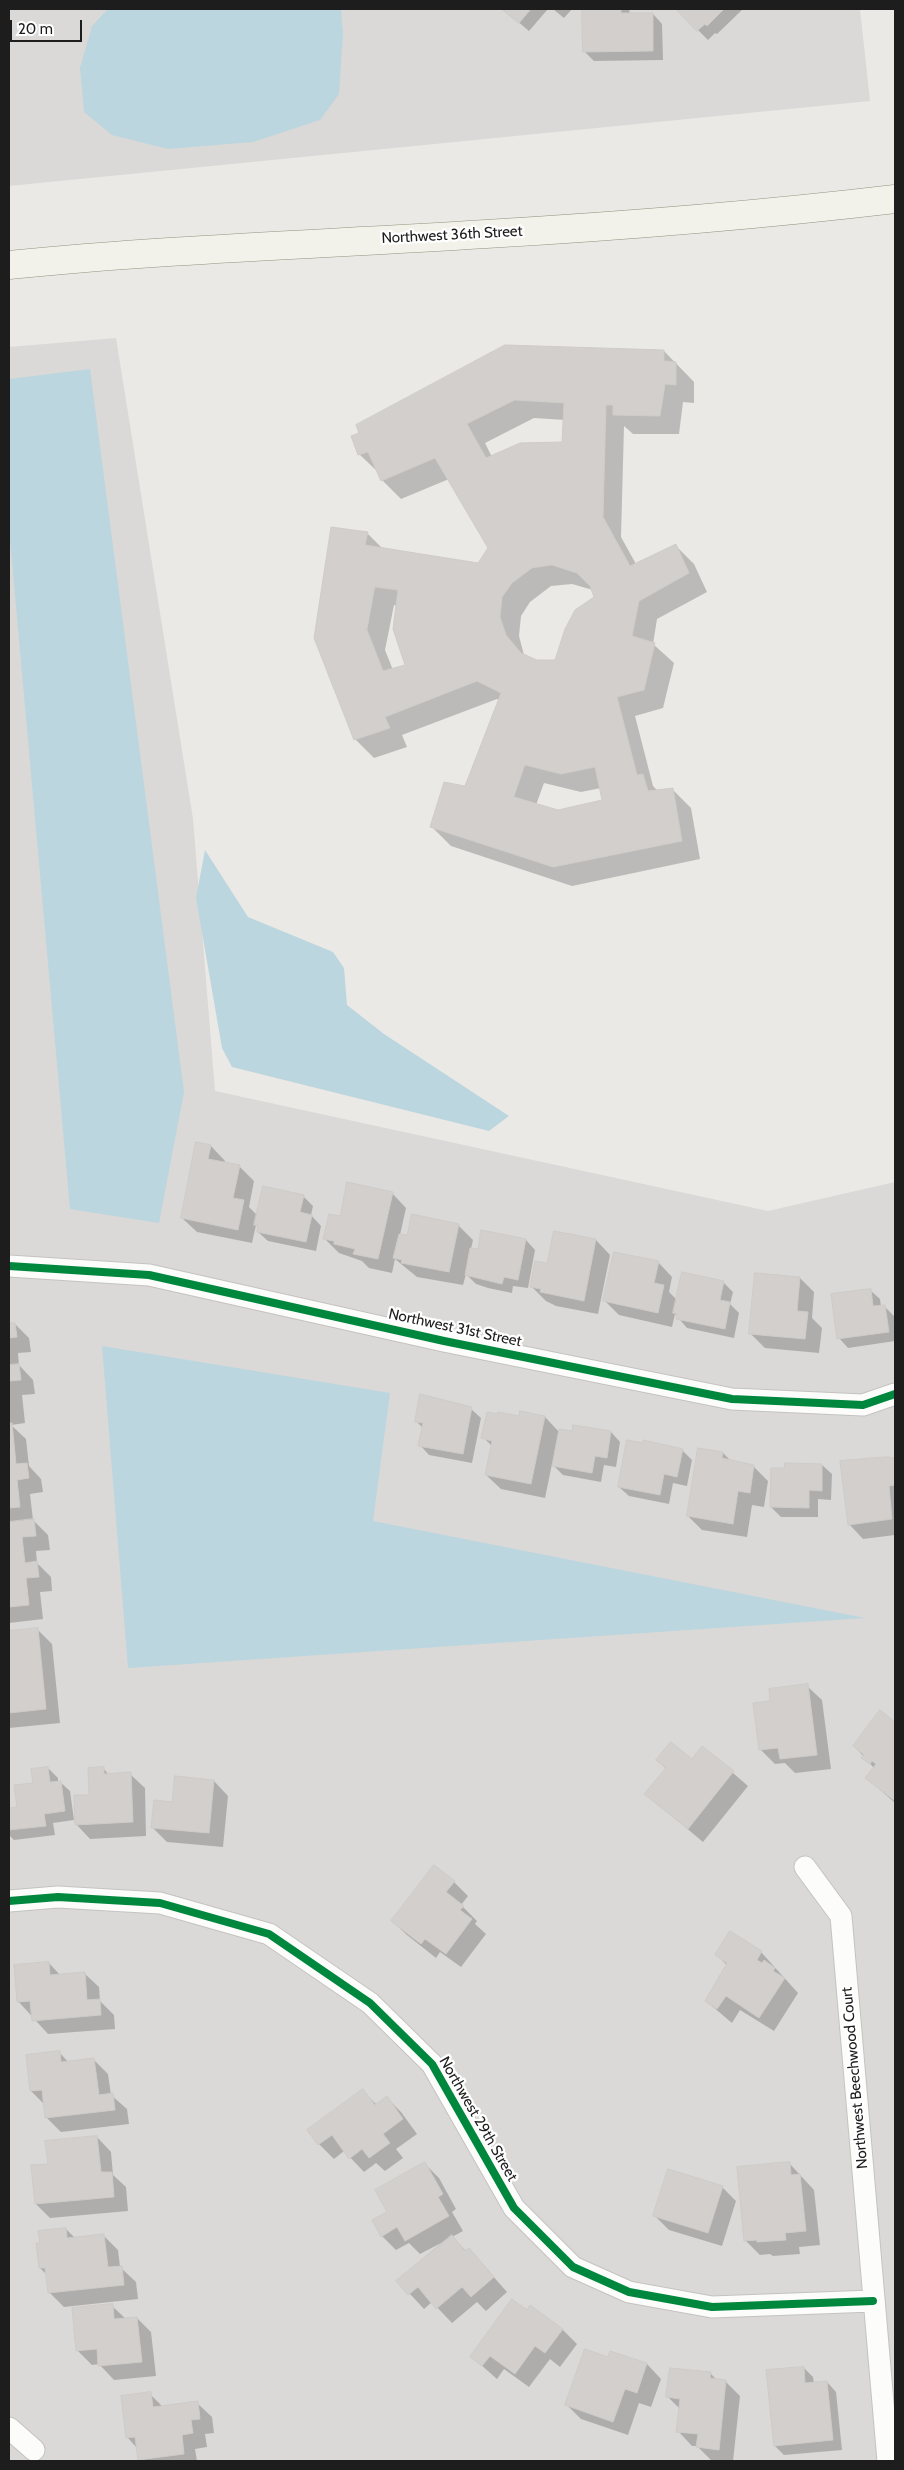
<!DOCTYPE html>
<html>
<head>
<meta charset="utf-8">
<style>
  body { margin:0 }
  #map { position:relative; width:904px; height:2470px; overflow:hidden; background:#ebe9e6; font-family:Cabin,sans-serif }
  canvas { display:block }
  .frame { position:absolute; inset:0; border:10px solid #1d1d1d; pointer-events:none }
  .scale { position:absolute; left:10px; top:20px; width:72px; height:22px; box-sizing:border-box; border:2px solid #1d1d1d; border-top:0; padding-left:6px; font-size:15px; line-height:18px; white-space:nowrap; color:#1d1d1d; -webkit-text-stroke:4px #fff; paint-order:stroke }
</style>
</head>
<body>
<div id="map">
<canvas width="904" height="2470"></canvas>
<div class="frame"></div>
<div class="scale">20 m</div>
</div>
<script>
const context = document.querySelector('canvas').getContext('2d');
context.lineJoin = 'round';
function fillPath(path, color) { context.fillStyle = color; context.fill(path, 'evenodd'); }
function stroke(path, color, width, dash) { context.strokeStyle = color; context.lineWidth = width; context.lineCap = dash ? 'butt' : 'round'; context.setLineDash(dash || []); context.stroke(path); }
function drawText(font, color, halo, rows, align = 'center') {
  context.font = font + ' Cabin,sans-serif'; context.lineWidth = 4.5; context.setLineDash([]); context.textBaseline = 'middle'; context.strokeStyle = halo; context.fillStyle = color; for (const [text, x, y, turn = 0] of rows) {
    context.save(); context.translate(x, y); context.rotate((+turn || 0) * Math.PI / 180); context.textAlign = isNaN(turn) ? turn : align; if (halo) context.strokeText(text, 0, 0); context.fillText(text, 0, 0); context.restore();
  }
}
fillPath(new Path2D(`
  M9,9H860L870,101L9,186Z
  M116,338L193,819L215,1091L768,1211L895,1182V2461H9V347Z`), '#dad9d7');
fillPath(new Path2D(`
  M108,9H341L343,34L339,94L320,120L253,142L168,149L112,135L84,112L80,68L92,26Z
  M90,369L184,1092L159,1223L70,1209L9,528V379Z
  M205,850L248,917L333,952L344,968L347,1005L384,1034L509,1116L489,1131L232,1067L222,1048L196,898Z
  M102,1346L390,1393L373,1521L865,1618L128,1668Z`), '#bbd6de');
fillPath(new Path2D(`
  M503,9H548L529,31Z
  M553,9H572L564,18Z
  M584,9H629L630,14H653L662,24L663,60L594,61L584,51Z
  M677,9H743L717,34L715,33L708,40Z
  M664,351L694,382V403L683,402L679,434H633L624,426L621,537L636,564L676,546L694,564L707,592L657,619L653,644L674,663L663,708L635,716L653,786L658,791L672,789L691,808L700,859L572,886L451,846L432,827L465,787L499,700L497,699L402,735L407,747L374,758L355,739L315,638L367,533L383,549L478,564L489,548L449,479L401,499L382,480L379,473L359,454L352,437ZM534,418L565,420L563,443L492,457L485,443ZM572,584L593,590L596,597L556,661H537L524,655L519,636L521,616L530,602L551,586ZM394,605L397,606L407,665L393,670L385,650ZM544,783L581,792L601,788L603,801L558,811L536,805Z
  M211,1146L225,1161L224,1164L239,1166L254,1181L249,1207L258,1216L303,1196L313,1206L311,1215L321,1226L316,1251L268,1241L258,1232L259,1228L256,1225L252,1243L197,1232L182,1218Z
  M392,1193L406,1208L400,1235L408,1237L413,1216L459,1226L473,1240L471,1249L479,1250L526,1240L535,1250L528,1288L513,1286L512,1293L488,1288L476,1284L466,1274L463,1285L417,1277L395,1259L392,1273L369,1268L362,1261L339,1253L325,1239L341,1218Z
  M555,1233L596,1240L610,1255L598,1314L556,1306L546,1301L532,1287L548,1265Z
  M658,1262L672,1277L669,1292L677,1300L723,1282L733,1292L730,1304L739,1313L734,1338L687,1328L675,1314L672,1327L619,1315L605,1301Z
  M800,1278L814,1292L812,1318L822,1328L819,1353L765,1348L750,1333Z
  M870,1290L880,1299L881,1306H884L894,1316L895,1341L848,1348L839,1338Z
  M15,1324L29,1338L31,1352L18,1353L19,1365L33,1380L35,1394L22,1395L25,1423L11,1425L26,1439L29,1466L41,1479L43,1492L30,1494L33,1520L48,1535L50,1550L36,1551L37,1563L51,1577L52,1591L40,1592L43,1619L9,1623V1325Z
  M421,1396L471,1409L481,1418L472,1463L429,1455L420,1445L423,1428L416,1421Z
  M499,1415L545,1417L560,1433L573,1432L574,1426L611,1432L620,1442L616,1467L604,1465L601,1482L563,1475L552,1464L545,1498L501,1489L486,1475L492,1446L483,1437Z
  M699,1449L723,1453L731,1461L754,1467L768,1481L764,1507L752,1505L747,1537L702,1530L688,1516Z
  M682,1450L692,1460L687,1486L673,1483L669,1504L629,1496L619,1487Z
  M895,1459V1535L863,1539L849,1524L841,1462Z
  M822,1465L832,1474L831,1500L818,1499V1517H781L771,1507Z
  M37,1629L52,1644L60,1723L9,1728V1632Z
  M807,1686L822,1700L831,1769L795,1773L785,1763L775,1764L761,1750L772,1702Z
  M880,1712L895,1724V1803L867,1778L874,1768L854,1746Z
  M703,1747L748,1786L703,1842L646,1794L666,1769L658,1760H692Z
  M48,1768L58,1778V1782H60L70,1791L74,1820L53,1823L55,1835L14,1840L9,1835V1809L18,1808Z
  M103,1768L109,1775L130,1774L145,1788L146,1836L90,1839L76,1824Z
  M214,1781L228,1796L223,1847L167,1842L152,1827L173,1803Z
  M454,1882L468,1896L461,1905L477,1921L475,1924L486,1934L461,1967L440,1952L436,1958L407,1935L392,1921Z
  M761,1952L798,1993L774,2031L740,2010L732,2023L706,2001L727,1965L717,1955Z
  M49,1963L60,1975L84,1973L99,1987L100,2001L114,2015L115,2029L48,2034L18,2001Z
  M59,2052L69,2063L94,2060L108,2074L111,2095L127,2109L129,2124L61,2132L46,2117L45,2105L31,2091Z
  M363,2091L377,2105L387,2098L401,2112L417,2134L396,2149L403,2158L385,2171L376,2163L364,2172L344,2151L334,2159L319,2144Z
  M97,2137L111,2152L113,2175L126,2187L128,2211L50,2218L36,2204L49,2165Z
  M425,2164L439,2178L456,2209L452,2212L463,2231L452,2237L466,2251L469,2249L507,2292L486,2311L477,2302L452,2323L432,2302L424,2309L398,2281L443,2242L420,2254L409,2243L396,2250L382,2236L389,2212Z
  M790,2164L814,2190L820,2245L799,2247L800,2254L773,2256L770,2254L760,2255L745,2240Z
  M722,2187L736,2201L722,2246L669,2230L655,2216Z
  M66,2229L76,2239L104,2236L118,2250L120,2267L136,2282L138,2299L64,2307L49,2292L47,2275L40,2268L41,2244Z
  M112,2306L126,2319L137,2318L151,2332L156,2376L114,2380L99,2364L92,2365L77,2350Z
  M527,2311L562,2329L577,2344L560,2367L550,2359L529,2387L504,2369L497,2379L472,2357Z
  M611,2352L647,2364L661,2379L651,2407L639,2403L628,2435L581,2419L567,2405L609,2358Z
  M804,2368L813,2377L814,2384L827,2382L836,2392L842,2450L784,2455L775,2446Z
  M710,2373L717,2380L725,2381L740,2396L733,2461H712L697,2446H692L678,2431L680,2409L668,2397Z
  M150,2394L163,2407L197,2403L212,2417L214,2433L205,2434L207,2447L195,2449L197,2461H141L139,2459L137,2448L128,2438Z`), '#0003');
const building = new Path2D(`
  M502,9H531L519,23Z
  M582,9H621V13H653V51L583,52Z
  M676,9H724L707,26L705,24L697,31Z
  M505,345L664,350V361L676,362V385L665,384L660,416L613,415V405H606L603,517L630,566L676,544L689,573L639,601L632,636L655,643L644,690L617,697L637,775L643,774L648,791L673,788L682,841L553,867L430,827L444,782L465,786L501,693L477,681L385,717L390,728L354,740L314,638L331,527L368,532L365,545L478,563L488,548L435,458L381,481L368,452L358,455L351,436L359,433L356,425ZM515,400L564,403L562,442L520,443L486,458L467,424ZM552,565L577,573L590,586L594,597L575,610L565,629L555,660H537L521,653L506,635L500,617L502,597L512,583L532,568ZM375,587L398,590L393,629L405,665L383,671L367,630ZM525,765L561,774L595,767L602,800L558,810L514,797Z
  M196,1142L211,1145L208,1159L240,1165L233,1198L244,1200L238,1230L181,1218Z
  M347,1182L393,1192L378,1259L353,1254L355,1249L334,1244V1241L323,1239L329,1214L340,1216Z
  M263,1186L304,1195L300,1212L312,1215L306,1242L257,1232L258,1226L254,1225Z
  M412,1214L459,1224L449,1272L401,1263L402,1260L393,1258L399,1234L407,1235Z
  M481,1230L526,1239L518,1280L504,1277L502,1284L465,1275L470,1248L478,1249Z
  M554,1231L596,1239L584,1301L540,1292L541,1289L530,1287L535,1261L547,1263Z
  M614,1252L659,1261L654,1283L664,1285L658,1313L603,1301Z
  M682,1272L724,1281L720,1300L730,1302L725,1329L676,1319L677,1314L673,1313Z
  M755,1273L800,1277L797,1311L808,1312L805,1339L749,1334Z
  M871,1289L873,1306L885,1305L889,1332L837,1339L831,1294Z
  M9,1323H15L17,1337L9,1338Z
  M19,1364L21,1380L9,1381V1365Z
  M420,1394L472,1407L463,1454L418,1446L423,1423L415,1422Z
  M520,1411L545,1416L531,1484L485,1475L492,1441L481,1438L487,1412L498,1414V1412L519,1416Z
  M9,1423H12L16,1464L27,1463L29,1478L17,1480L20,1507L9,1508Z
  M573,1425L611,1431L607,1458L595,1456L592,1473L552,1466L559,1429L572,1431Z
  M627,1440L643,1443V1440L683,1449L677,1477L664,1474L660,1495L618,1487Z
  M698,1448L723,1452L722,1458L754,1465L750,1493L738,1491L733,1524L687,1516Z
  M887,1457L895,1458V1485L889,1486L892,1519L848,1525L840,1461Z
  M785,1463L822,1464V1491L809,1490V1508L770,1507L771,1468H784Z
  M34,1519L36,1536L22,1537L25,1563L37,1561L39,1577L26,1578L29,1605L9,1607V1522Z
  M38,1628L46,1709L9,1713V1631Z
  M808,1684L817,1755L780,1759L778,1748L759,1750L753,1703L770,1701L769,1689Z
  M880,1710L895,1722V1801L865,1778L876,1764L872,1761L870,1764L861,1758L864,1755L853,1746Z
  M671,1742L692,1759L702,1746L734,1771L688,1829L644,1794L666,1768L656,1760Z
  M48,1767L50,1782L61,1781L65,1811L44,1814L46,1826L9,1830V1808L17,1807L14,1785L33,1783L31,1769Z
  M104,1767V1774L131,1772L133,1822L75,1825L74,1795H89L88,1768Z
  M175,1776L214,1780L209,1833L151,1828L154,1800L172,1802Z
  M434,1865L455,1881L446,1892L464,1906L460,1910L472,1919L446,1954L425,1939L421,1944L391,1921Z
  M730,1931L762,1951L757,1960L762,1963L764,1960L775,1968L773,1971L785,1978L759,2018L726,1996L717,2009L705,2001L727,1963L715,1955Z
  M49,1962L50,1975L85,1972L87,2000L100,1999L101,2015L32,2021L30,2001L17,2002L14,1965Z
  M60,2051L61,2062L94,2058L99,2095L113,2093L115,2110L45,2118L42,2090L30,2091L26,2055Z
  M363,2089L375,2105L387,2096L403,2119L383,2134L390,2143L369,2158L362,2149L349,2159L332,2135L318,2145L307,2130Z
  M97,2136L101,2172H112L114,2197L35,2204L31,2165L48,2164L45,2141Z
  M425,2162L443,2194L438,2197L449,2216L405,2241L397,2227L381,2237L372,2220L387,2212L375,2190Z
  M790,2162L791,2175L800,2174L806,2231L785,2233L786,2240L757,2242V2240L744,2241L737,2167Z
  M668,2169L723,2186L708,2233L653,2216Z
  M66,2228L67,2238L104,2234L108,2267L122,2266L124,2285L48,2293L45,2268H39L36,2243H40L38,2231Z
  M452,2235L465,2251L469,2248L494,2277L471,2297L462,2287L436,2309L418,2287L408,2295L396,2281Z
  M512,2299L527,2310L530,2305L563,2329L545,2353L535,2346L515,2374L490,2356L482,2366L470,2357Z
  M113,2304L114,2319L137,2317L142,2362L98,2366L97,2349L76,2351L72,2308Z
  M585,2349L608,2357L610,2351L647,2363L637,2393L625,2389L613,2422L565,2405Z
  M804,2367L805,2383L827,2381L833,2440L774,2446L766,2370Z
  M670,2368L711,2372L710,2378L726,2380L719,2450L696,2447L698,2434L676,2432L680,2399L666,2397Z
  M151,2392L153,2407L198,2401L200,2419L191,2420L193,2433L182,2435L184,2454L138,2460L135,2437L126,2438L121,2396Z`);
fillPath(building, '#d2cfcd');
stroke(building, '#cecbc8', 1);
const street = new Path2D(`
  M9,1266L149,1275L444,1341L732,1399L863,1405L895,1394
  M805,1867L841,1916L888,2461
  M9,1901L58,1897L160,1903L269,1934L370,2003L432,2064L514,2208L573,2267L629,2292L712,2307L873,2301
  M9,2428L34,2450`);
const secondary = new Path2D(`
  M9,265C167,249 327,244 486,234C623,226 759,215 895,199`);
stroke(street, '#c4c3c2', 23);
stroke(secondary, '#92947f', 29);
stroke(street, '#fcfcfb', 21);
stroke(secondary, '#f2f2ea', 28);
stroke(new Path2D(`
  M9,1266L149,1275L444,1341L732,1399L863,1405L895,1394
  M9,1901L58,1897L160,1903L269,1934L370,2003L432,2064L514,2208L573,2267L629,2292L712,2307L873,2301`), '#00873e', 8);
drawText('15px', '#1d1d1d', '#fff', [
  ["Northwest 36th Street",452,235,-3],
  ["Northwest 31st Street",455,1328,12],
  ["Northwest Beechwood Court",855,2078,-95],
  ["Northwest 29th Street",478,2119,60]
]);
</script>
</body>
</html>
